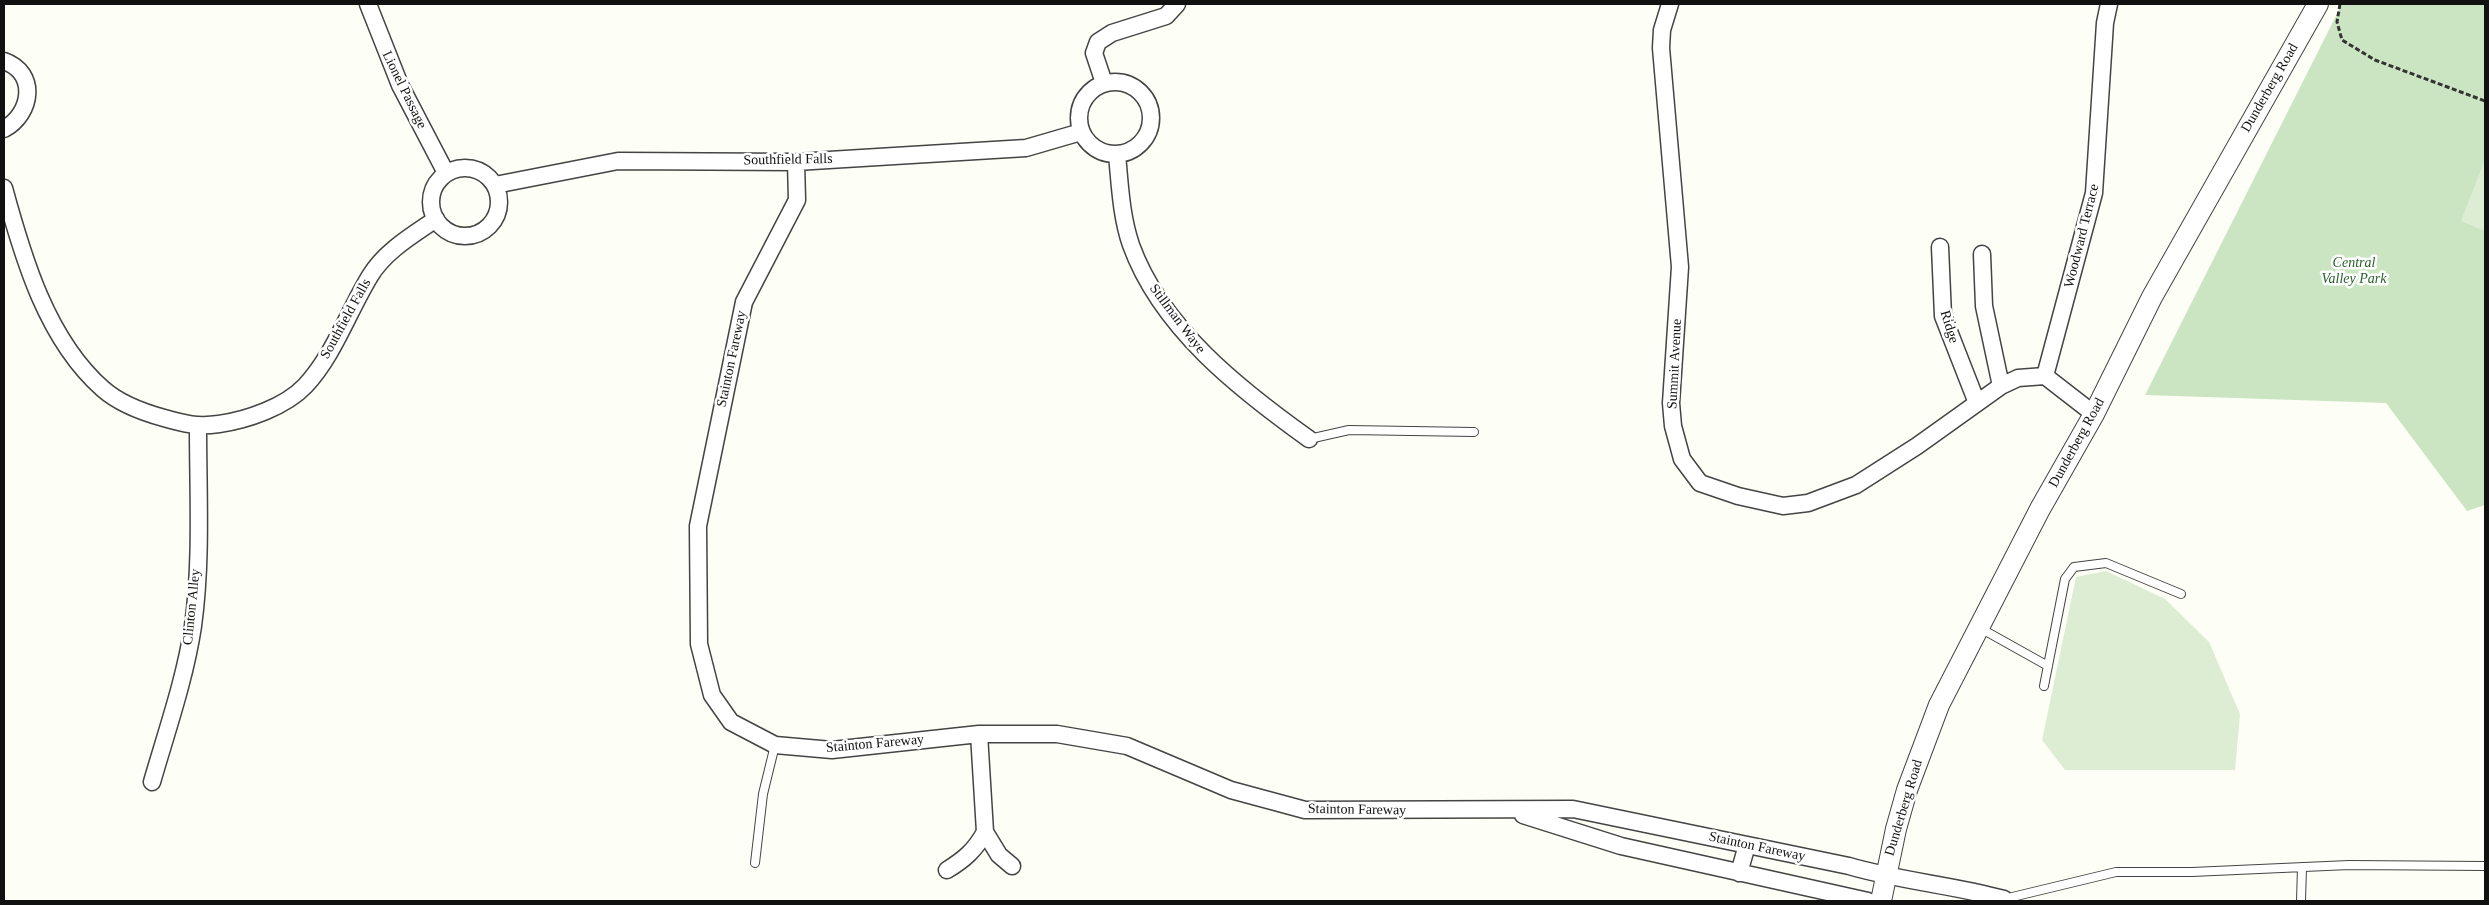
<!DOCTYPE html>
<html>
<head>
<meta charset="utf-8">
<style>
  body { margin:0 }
  #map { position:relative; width:2489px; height:905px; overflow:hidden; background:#fdfef5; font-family:"Times New Roman",serif }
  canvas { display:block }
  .frame { position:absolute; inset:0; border:5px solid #111; pointer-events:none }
</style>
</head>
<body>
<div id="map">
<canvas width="2489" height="905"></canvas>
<div class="frame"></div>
</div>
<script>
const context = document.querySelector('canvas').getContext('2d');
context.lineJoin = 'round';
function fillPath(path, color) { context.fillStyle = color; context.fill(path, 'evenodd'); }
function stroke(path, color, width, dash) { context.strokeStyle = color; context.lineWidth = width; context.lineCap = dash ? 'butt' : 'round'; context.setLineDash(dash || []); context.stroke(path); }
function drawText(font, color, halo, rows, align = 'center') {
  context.font = font + ' "Times New Roman",serif'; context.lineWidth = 5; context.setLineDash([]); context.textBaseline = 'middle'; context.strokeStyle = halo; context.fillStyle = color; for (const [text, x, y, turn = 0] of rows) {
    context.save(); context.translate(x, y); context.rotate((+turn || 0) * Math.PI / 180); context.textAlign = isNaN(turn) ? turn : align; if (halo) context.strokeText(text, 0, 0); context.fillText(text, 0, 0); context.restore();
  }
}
fillPath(new Path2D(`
  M2342,4H2485V505L2467,511L2386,403L2145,395Z`), '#cbe5c2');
fillPath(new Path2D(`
  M2485,159V231L2461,221Z
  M2106,571L2165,599L2209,642L2240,714L2235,770H2065L2042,740L2076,577Z`), '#ddedd3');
const service = new Path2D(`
  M1309,439L1349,430L1474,432
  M1980,628L2048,666
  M2044,686L2065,579L2074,567L2106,563L2181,594
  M755,863L763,794L775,745
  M2004,899L2116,872H2192L2349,865L2485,866
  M2301,901L2302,867`);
const minor = new Path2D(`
  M368,4L400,85L446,173
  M1670,4L1662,30L1661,48L1680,267L1671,403L1673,426L1682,459L1700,483L1738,496L1783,506L1808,503L1856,485L1917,446L2001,386L2018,378L2045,376L2094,414
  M4,61C38,73 32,114 4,129
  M1079 118a36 36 0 1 1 72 0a36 36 0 1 1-72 0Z
  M1104,83L1094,53L1098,42L1112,33L1166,16L1177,4
  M1117,155C1120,185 1121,216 1131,245C1161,328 1239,389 1309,439
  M796,162L797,200L744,302L698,526L699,644L712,695L731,722L775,745L832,750L979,734H1057L1127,746L1231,790L1305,810L1573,809L1849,866C1900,881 1953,885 2004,899
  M431 202a34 34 0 1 1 68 0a34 34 0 1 1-68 0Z
  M495,185L618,161L796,162L1026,148L1081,132
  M4,188C23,258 47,340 103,389C120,404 142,412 164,418C185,424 197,427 219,424C247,420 285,407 305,386C334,355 348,312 370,276C385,251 413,235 436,219
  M1940,247L1943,316L1977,403
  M1982,254L1984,306L2001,386
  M2045,376L2094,193L2105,23L2109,4
  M152,782C167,730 185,679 193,626C202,561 198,493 198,427
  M1523,815L1621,846L1868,901
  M985,832L999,855L1012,866
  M947,870C965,859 975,850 985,832L979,734
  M1739,873L1747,845`);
const tertiary = new Path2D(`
  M1881,901L1896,829L1907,790L1939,705L2040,509L2094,414L2152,297L2318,4`);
stroke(service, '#444', 10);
stroke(minor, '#444', 19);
stroke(tertiary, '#444', 22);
stroke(new Path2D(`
  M2340,4L2337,22L2342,40L2375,60L2485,101`), '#333', 3, [5, 2.5]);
stroke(service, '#fff', 8);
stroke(minor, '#fff', 16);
stroke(tertiary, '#fff', 20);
drawText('14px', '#111', '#fff', [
  ["Dunderberg Road",2270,88,-60],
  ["Lionel Passage",404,90,64],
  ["Southfield Falls",788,160,-1],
  ["Woodward Terrace",2082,236,-76],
  ["Southfield Falls",346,319,-61],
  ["Stillman Waye",1177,319,53],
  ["Ridge",1949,327,73],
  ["Stainton Fareway",732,359,-78],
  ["Summit Avenue",1675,364,-87],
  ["Dunderberg Road",2077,443,-61],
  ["Clinton Alley",192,607,-84],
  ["Stainton Fareway",875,744,-5],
  ["Dunderberg Road",1904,808,-73],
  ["Stainton Fareway",1357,810,1],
  ["Stainton Fareway",1757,847,12]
]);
drawText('italic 14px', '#28612c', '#fff', [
  ["Central",2354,263],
  ["Valley Park",2354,279]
]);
</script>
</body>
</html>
